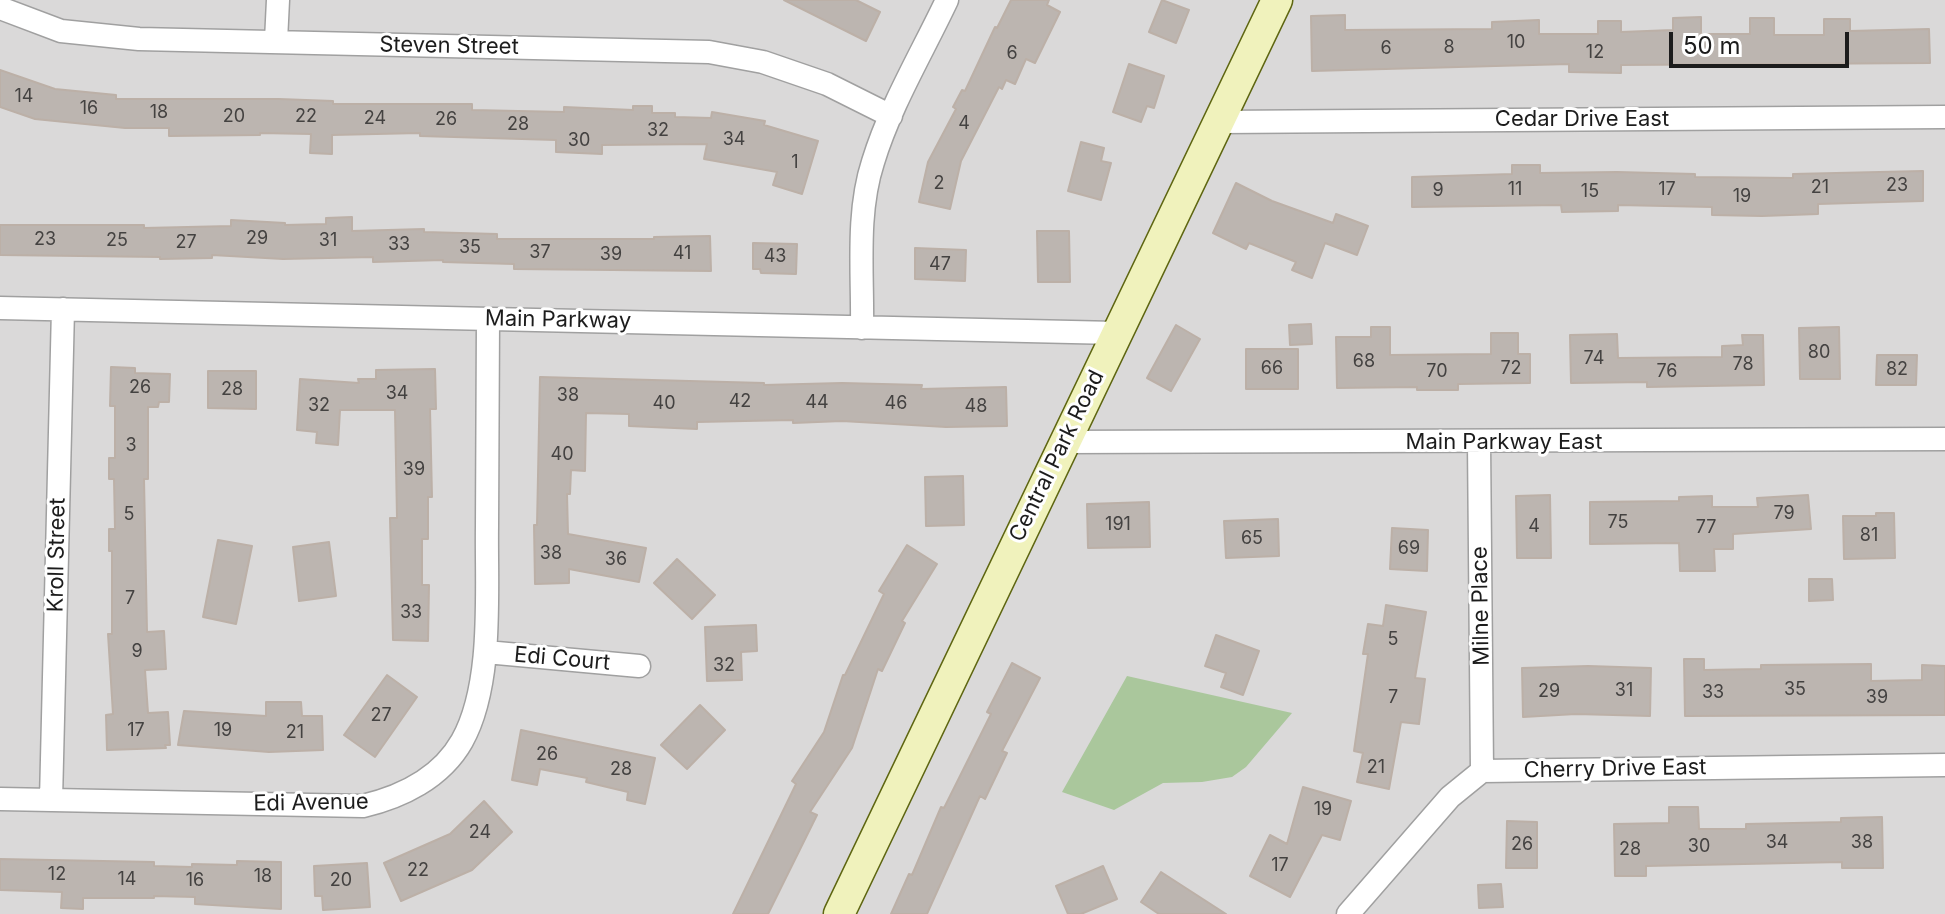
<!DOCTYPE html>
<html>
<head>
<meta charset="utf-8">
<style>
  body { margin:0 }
  #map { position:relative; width:1945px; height:914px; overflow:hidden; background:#ece9e3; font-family:Inter,sans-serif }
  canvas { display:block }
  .scale { position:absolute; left:1669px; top:32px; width:180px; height:36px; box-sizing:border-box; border:4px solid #1c1c1c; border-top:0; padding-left:10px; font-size:24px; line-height:28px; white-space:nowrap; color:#1c1c1c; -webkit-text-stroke:6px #fff; paint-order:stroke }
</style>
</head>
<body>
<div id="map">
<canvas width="1945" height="914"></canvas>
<div class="scale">50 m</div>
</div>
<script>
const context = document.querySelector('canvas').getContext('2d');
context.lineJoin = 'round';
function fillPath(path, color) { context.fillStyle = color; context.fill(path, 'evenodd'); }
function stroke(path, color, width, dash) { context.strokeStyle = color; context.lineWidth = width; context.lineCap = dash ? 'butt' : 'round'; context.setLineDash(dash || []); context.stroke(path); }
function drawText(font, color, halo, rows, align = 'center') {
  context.font = font + ' Inter,sans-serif'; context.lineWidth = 6; context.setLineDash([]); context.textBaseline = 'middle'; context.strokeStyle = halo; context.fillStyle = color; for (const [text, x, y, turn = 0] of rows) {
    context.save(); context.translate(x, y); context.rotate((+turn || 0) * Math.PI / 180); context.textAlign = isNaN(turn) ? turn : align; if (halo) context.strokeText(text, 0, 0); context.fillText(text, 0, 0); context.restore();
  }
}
fillPath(new Path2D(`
  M0,0H1945V914H0Z`), '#dad9d9');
fillPath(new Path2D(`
  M1127,676L1292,713L1246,767L1232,777L1202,782L1163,783L1114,810L1062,792Z`), '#aac79c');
const building = new Path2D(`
  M784,0H856L880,12L866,41Z
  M1011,0H1049L1047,5L1060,12L1035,63L1026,59L1015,84L1006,80L1002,89L999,87L961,161L950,209L919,202L928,162L956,109L953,107L962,90L965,91L995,27L997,28Z
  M1162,0L1189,10L1176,43L1149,32Z
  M1345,15V30L1492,29V22L1539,20V34H1598V21H1621V32L1673,30V18L1701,17V34H1750V18H1774V35H1824V19H1850V31L1929,29L1930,63L1621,65V73L1569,72V64L1312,71L1311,16Z
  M1129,64L1164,76L1154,108L1147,106L1141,122L1113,112Z
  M0,70L55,89L116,95V99H279L333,101V104H472V110L564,112V107L633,110V106H652V113H675V117L711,118L712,112L765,121L764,125L818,141L802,194L773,185L777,172L704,159L707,144L602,145V154L556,152V140L420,136V133L332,135V154L310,153L311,134L260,133V135L169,136V128H125L35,119L0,107Z
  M1081,142L1104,148L1101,161L1111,163L1101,200L1068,191Z
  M1512,165H1540V173L1617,172L1695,174V177L1793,178V174L1923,171V201L1818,204V214L1762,216L1712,215V207L1618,205V211L1562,212L1561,205L1412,207V177L1512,174Z
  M1236,183L1272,201L1333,223L1336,214L1368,226L1357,255L1325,243L1312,278L1292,270L1296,262L1249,243L1246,249L1213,233Z
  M352,217V231L424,229V232L497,234V239H654V237L710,236L711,271L514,269V264L443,262V260L373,262V257L283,259L212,255V258L160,259V257L0,255V225H144V228L231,226V220L285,223V225L326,224V218Z
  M1037,231H1069L1070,282H1038Z
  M753,243L797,244L796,274L761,273L760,269H753Z
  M915,248L966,250L965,281L915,279Z
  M1311,324L1312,344L1290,345L1289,325Z
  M1176,325L1200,339L1171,391L1147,378Z
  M1371,327H1390V355L1491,354V333H1518V354H1530V383L1458,384V390H1417V387L1337,388L1336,337H1371Z
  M1839,327L1840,379H1800L1799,328Z
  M1617,334L1618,358L1722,357V346L1743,345L1742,335H1763L1764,385L1647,387V382L1571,383L1570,335Z
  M1246,349H1298V389H1246Z
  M1877,355H1917L1916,385H1876Z
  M111,367L135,368V373L170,374L169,402H159L158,407H148V479H144L147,632L164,631L166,669L145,670L148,713L168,712L170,745H165L166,748L107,750L106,715L113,714L108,634H112V551H109V529H115L114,479H109V458H115V406H110Z
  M435,369L436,409H430L432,497H428V539H422V585H429L428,641L393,640L390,518H397L395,410H340L338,445L316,443L317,432L297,430L300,379L359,383L358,379H376V370Z
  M208,371H256V409L208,408Z
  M540,377L764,383V385L842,383L922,385L921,389L1006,387L1007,426L946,427L842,421L793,423V420L697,422V429L629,426V414L586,413L585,471L571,470L570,494H567L568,534L646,548L639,582L569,569V583L535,584L534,525H537Z
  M963,476L964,525L926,526L925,477Z
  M1550,495L1551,558H1517L1516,496Z
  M1808,495L1811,529L1733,534V549H1714L1715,571H1680L1679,543L1590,544V502L1679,501V497L1712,496V507H1758L1757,498Z
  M1149,502L1150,547L1088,548L1087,504Z
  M1876,513H1894L1895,558L1844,559L1843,516H1876Z
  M1278,519L1279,556L1226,558L1224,521Z
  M1392,528L1428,530L1427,571L1390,569Z
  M218,540L252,546L236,624L203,617Z
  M329,542L336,596L299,601L293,547Z
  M907,545L937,564L902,621L905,623L882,671L878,669L852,748L810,812L817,815L768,914H733L796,784L792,781L824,732L843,675H845L884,594L879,591Z
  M677,559L715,595L692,619L654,583Z
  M1809,579H1832L1833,600L1809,601Z
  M1386,605L1426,612L1415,678L1425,679L1419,724L1401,722L1389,789L1357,782L1363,753L1354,751L1368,654H1363L1368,624L1383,626Z
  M756,625L757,651L741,652L742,680L707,681L705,627Z
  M1216,635L1259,651L1243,695L1221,687L1226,673L1205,666Z
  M1684,659H1704V670L1761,669V665L1871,664V681L1922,680V665L1945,666V715L1685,716Z
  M1012,663L1040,678L1002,751L1007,753L985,799L980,796L927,914H891L909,874L912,875L941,807L944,808L991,714L987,712Z
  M1588,666L1651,668L1650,716L1576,714L1523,717L1522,668Z
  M387,675L417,697L375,757L344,735Z
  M266,702H301L302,716H322L323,750L269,752L178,745L184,711L266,716Z
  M700,705L725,730L687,769L661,745Z
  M521,730L655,758L645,804L627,800L628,792L586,782L587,778L540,769L537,785L512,780Z
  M1303,787L1351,801L1340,840L1322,835L1290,897L1250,876L1270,835L1287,844Z
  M484,801L512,832L472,870L401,901L384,863L450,834Z
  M1669,807H1698L1699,829H1746V824L1841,822V818L1882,817L1883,868H1842V862L1646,866V876H1615L1614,824L1669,823Z
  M1507,821L1537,822V868H1506Z
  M0,859L154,862V866L192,867V864L237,865V861L281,862V909L195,904V897L154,896V898H83V909L61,908L62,892L0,890Z
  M367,863L370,907L323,910L322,896H315L314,866Z
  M1103,866L1117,899L1081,914H1068L1056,886Z
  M1161,872L1226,914H1159L1141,902Z
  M1501,884L1503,907L1479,908L1478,885Z`);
fillPath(building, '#bcb5b0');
stroke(building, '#bcb0a7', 2);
const street = new Path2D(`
  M0,8L61,31L139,39L709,52L763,62L827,84L891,116
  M276,41L278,0
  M1220,122L1945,117
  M0,308L1116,333
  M862,328C863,274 856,214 873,162C890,106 922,53 947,0
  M1063,442L1945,439
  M1479,442L1482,771
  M486,652L639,666
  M0,799L363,806C401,797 441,778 462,741C494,684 486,590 487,526C487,457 488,388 488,319
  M51,800L63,309
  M1348,914L1450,797L1482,771L1945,765`);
const secondary = new Path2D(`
  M839,914L1277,0`);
stroke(street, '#a0a0a0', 25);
stroke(secondary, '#5e6611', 33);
stroke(street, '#fff', 22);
stroke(secondary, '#f0f2bc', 30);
drawText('18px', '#444241', null, [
  ["10",1516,43],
  ["8",1449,48],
  ["6",1386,49],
  ["12",1595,53],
  ["6",1012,54],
  ["14",24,97],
  ["16",89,109],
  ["18",159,113],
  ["20",234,117],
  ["22",306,117],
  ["24",375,119],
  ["26",446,120],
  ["4",964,124],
  ["28",518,125],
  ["32",658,131],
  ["34",734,140],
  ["30",579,141],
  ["1",795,163],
  ["2",939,184],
  ["23",1897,186],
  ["21",1820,188],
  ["11",1515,190],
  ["17",1667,190],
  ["9",1438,191],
  ["15",1590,192],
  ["19",1742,197],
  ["29",257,239],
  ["23",45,240],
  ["25",117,241],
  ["31",328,241],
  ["27",186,243],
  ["33",399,245],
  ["35",470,248],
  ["37",540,253],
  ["41",682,254],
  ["39",611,255],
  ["43",775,257],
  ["47",940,265],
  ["80",1819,353],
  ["74",1594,359],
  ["68",1364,362],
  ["78",1743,365],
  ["66",1272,369],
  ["72",1511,369],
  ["82",1897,370],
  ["70",1437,372],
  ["76",1667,372],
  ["26",140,388],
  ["28",232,390],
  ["34",397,394],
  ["38",568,396],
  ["42",740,402],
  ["44",817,403],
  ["40",664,404],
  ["46",896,404],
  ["32",319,406],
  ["48",976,407],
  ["3",131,446],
  ["40",562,455],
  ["39",414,470],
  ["79",1784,514],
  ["5",129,515],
  ["75",1618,523],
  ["191",1118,525],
  ["4",1534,527],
  ["77",1706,528],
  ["81",1869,536],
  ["65",1252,539],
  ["69",1409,549],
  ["38",551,554],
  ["36",616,560],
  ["7",130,599],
  ["33",411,613],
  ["5",1393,640],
  ["9",137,652],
  ["32",724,666],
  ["35",1795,690],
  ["31",1624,691],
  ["29",1549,692],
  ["33",1713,693],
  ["7",1393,698],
  ["39",1877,698],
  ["27",381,716],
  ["17",136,731],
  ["19",223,731],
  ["21",295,733],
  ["26",547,755],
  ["21",1376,768],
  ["28",621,770],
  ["19",1323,810],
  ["24",480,833],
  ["34",1777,843],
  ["38",1862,843],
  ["26",1522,845],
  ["30",1699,847],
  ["28",1630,850],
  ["17",1280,866],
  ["22",418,871],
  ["12",57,875],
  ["18",263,877],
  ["14",127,880],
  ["16",195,881],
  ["20",341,881]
]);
drawText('22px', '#1c1c1c', '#fff', [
  ["Steven Street",449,46,1],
  ["Cedar Drive East",1582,119],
  ["Main Parkway",558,320,1],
  ["Main Parkway East",1504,442],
  ["Central Park Road",1057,456,-64],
  ["Kroll Street",57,555,-89],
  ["Milne Place",1481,606,-91],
  ["Edi Court",562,659,5],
  ["Cherry Drive East",1615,769,-1],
  ["Edi Avenue",311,803,-1]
]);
</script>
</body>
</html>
